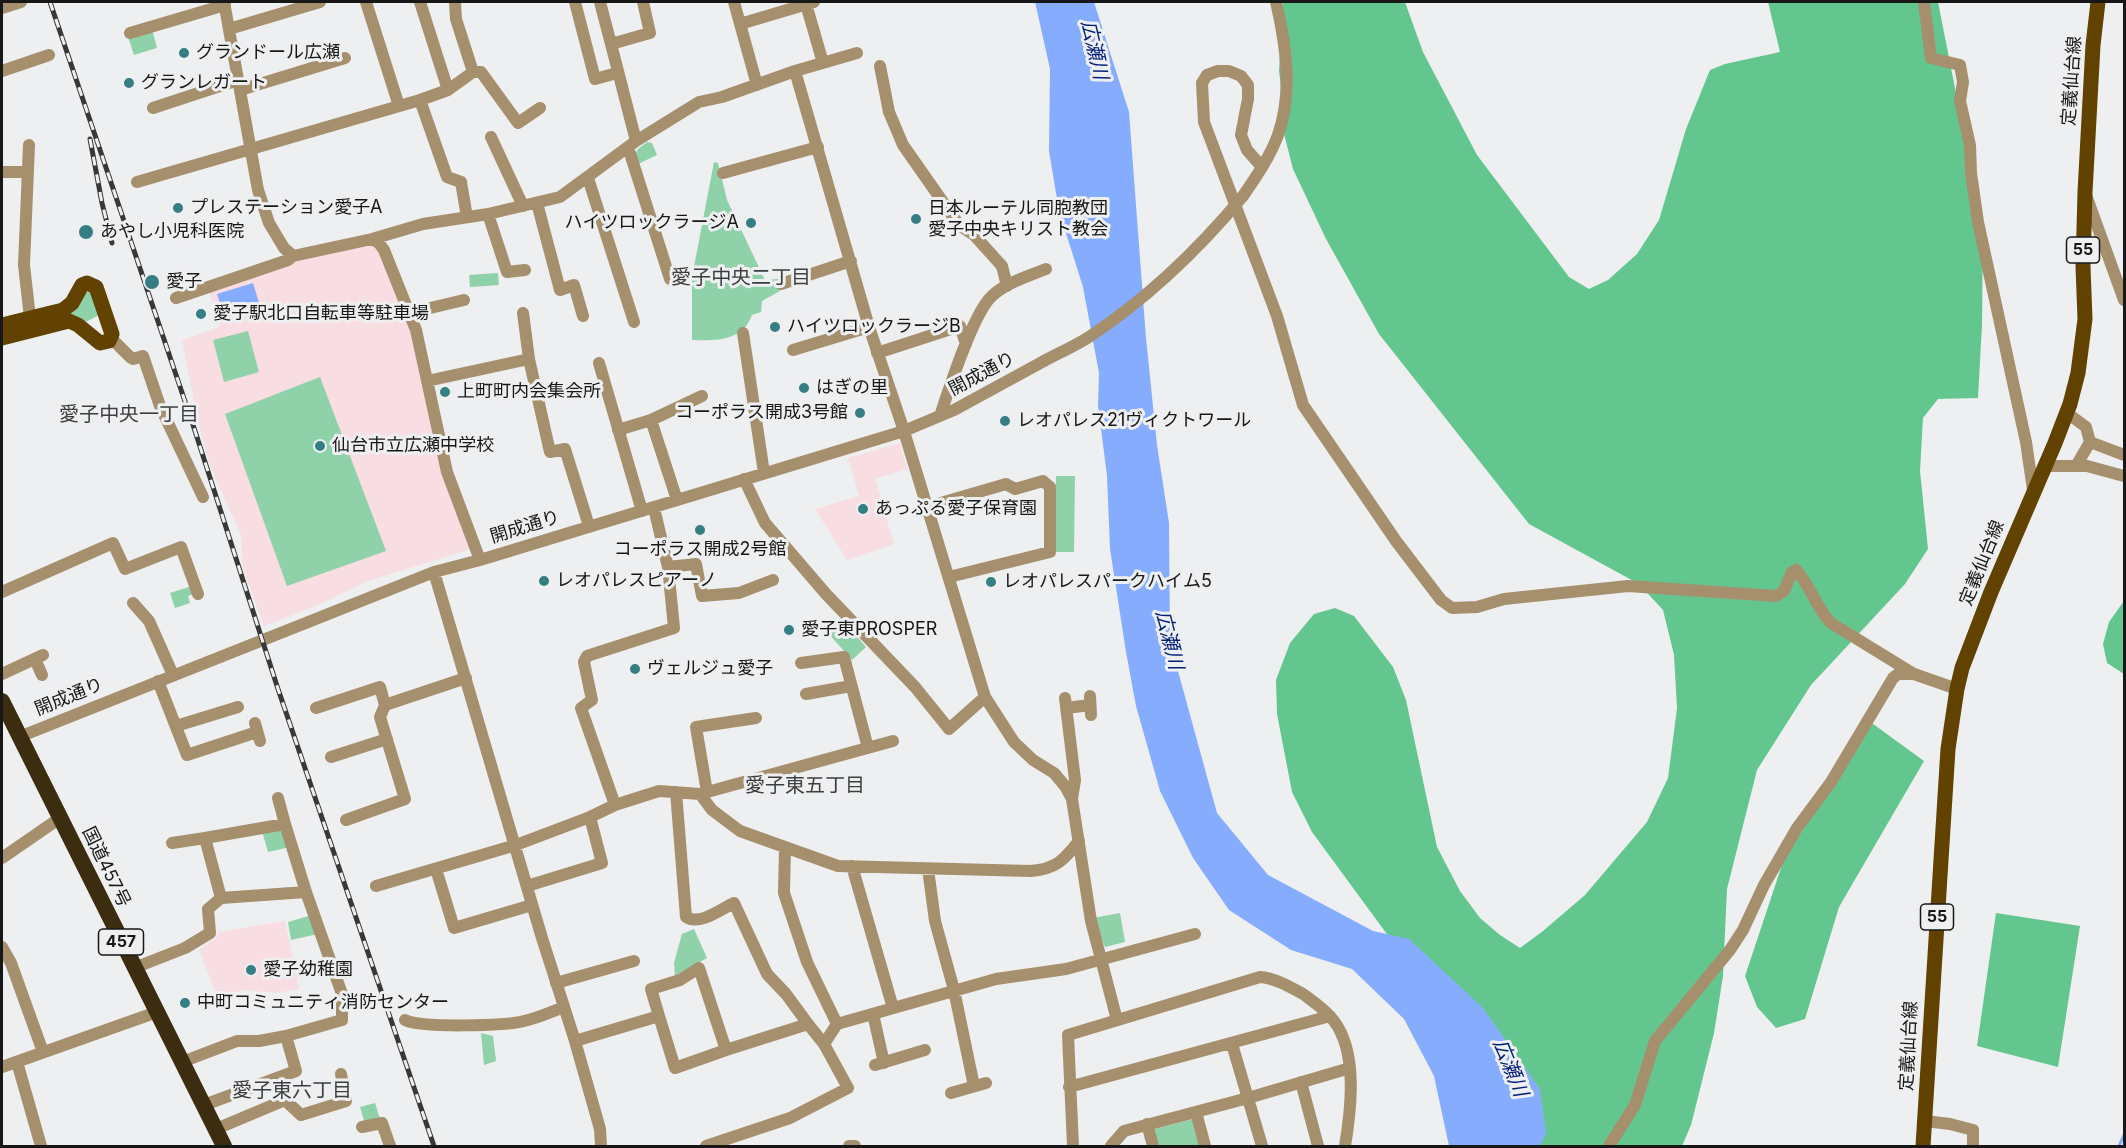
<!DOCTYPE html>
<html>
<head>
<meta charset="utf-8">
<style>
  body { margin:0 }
  #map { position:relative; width:2126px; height:1148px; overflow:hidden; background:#eeeff0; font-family:Inter,sans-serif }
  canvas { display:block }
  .frame { position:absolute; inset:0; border:3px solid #171718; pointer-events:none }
</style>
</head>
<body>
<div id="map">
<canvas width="2126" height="1148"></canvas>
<div class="frame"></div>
</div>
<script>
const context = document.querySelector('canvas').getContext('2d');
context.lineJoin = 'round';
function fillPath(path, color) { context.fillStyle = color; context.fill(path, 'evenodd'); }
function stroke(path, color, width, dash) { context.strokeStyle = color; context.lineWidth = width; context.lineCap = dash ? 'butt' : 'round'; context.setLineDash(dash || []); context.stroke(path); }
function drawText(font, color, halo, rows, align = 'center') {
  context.font = font + ' Inter,"Noto Sans JP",sans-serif'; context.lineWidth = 6; context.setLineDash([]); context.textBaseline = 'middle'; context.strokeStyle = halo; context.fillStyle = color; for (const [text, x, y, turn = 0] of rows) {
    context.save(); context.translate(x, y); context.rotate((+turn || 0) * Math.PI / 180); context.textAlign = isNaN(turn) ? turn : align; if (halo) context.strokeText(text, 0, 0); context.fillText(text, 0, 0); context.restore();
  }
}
fillPath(new Path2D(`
  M373,243L379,251L414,334L471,549L368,581L327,601L264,626L243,569L241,535L210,466L200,430L182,340L220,327L209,292L294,260Z
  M900,443L907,469L875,479L894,544L847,560L815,509L859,496L848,458Z
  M285,921L299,989L275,993L246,990L217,996L199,950L217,937L218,932Z`), '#f8dde3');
fillPath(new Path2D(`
  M152,29L157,48L134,55L128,37Z
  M647,142L652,143L657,155L638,164L635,155L638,149Z
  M714,162L718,163L727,200L765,280L777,279L780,291L762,301L761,312L752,315C743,341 716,341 692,340V277Z
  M498,273L499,285L470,287L469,275Z
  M86,292H90L99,315L84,323L70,316V314Z
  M248,331L259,372L224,382L213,340Z
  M320,377L386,551L287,586L225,414Z
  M1056,476H1075L1074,552H1055Z
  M192,586L194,594L188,596L190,603L175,608L170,593Z
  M843,620L866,647L852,660L828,633Z
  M277,829L285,832L290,847L268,852L262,831Z
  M1120,913L1125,942L1105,947L1093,918Z
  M312,915L318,934L291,940L288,922Z
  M694,929L707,958L675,976L674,963L682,934Z
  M481,1033L493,1036L496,1061L484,1065Z
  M375,1103L380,1119L365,1124L360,1107Z
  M1193,1119L1201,1146H1155L1151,1130Z`), '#8fd1a9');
fillPath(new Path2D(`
  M1283,2H1405L1423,52L1477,155L1569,277L1589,289L1608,280L1637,254L1659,220L1686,129L1710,70L1725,64L1780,52L1768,2H1938L1983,230L1982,325L1978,398L1938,399L1923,418L1920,471L1928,549L1905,584L1811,685L1757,770L1727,889L1723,976L1714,1033L1691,1125L1682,1146H1455L1444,1065L1392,941L1312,832L1292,792L1277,714L1276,680L1290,643L1314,614L1335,608L1354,616L1393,667L1406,700L1437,847L1460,891L1480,918L1500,935L1520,948L1543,931L1585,895L1647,822L1668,778L1677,708L1674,655L1663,610L1639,584L1529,524L1379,334L1326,239L1293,169L1282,126L1284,110L1279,71Z
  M2124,601V674L2107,663L2103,644L2109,622Z
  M1869,721L1924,761L1839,907L1805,1019L1776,1028L1757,1007L1745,976L1783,862Z
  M1996,913L2080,926L2058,1067L1977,1046Z`), '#64c68f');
fillPath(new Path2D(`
  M1035,2H1094L1129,112L1146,338L1157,445L1169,523L1170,642L1217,813L1268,875L1373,931L1409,939L1483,1008L1540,1089L1546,1133L1540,1146H1449L1434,1076L1404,1019L1352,969L1291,950L1229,910L1193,858L1160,791L1136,706L1126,652L1110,549L1107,476L1098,405L1099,373L1083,287L1059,211L1049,151L1050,69Z
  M253,283L260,306L225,318L217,294Z`), '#86adfd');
stroke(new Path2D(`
  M2119,1146L2124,1135`), '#86adfd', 3);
stroke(new Path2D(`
  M224,2L258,190L269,223L284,248L293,256L372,239L423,224L488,214L560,197L636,141L699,102L722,97L795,71L869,327L903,428L985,697L949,729L915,687L826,594L765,523L744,479
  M366,2L399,106
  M420,2L448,90
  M575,2L595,79L617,73
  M600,2L611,44
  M734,2L757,85
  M1924,2L1931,58L1960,65L1963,82L1960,101L1970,145L1971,173L1978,222L2026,442L2033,490
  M806,4L823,63
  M2,8L21,2
  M740,24L814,2
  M229,29L320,2
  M130,33L225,5
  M880,66L889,112L903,145L959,225L974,235L1002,266L1007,286
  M2,71L49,55
  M795,71L857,53
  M473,72H481L518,123L540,108
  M240,90L345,58
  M420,100L447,177L461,182L467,217
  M153,108L238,80
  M491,137L523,206
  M636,141L611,44L650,33L643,2
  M29,145L24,265L30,318
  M628,147L670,279
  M1262,167L1247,150L1241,135L1248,99V85L1241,76L1229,71H1218L1207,75L1202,83L1204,122L1277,316L1303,405L1396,541L1441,600L1452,608L1477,607L1504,599L1628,586L1776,596L1784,591L1792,572L1796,570C1811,586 1816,608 1831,623L1914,674L1957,689
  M2,172H28
  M723,173L818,147
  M588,178L634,322
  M137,182L420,100L448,90L473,72L456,19L455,2
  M2086,195L2124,300
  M1243,196C1256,177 1270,157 1278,135C1293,92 1286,45 1276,2
  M537,203L560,290L574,285L583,316
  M488,214L507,272L525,270
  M372,239L379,243L384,250L416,330L447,472L480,560
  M781,284L851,261
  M176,298L288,260L293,256
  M409,313L464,300
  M523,313L529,359
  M743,333L764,473
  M111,338L130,357L133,359L143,356L160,406L203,497
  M793,350L869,327
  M877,353L960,326L966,344
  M599,363L642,511
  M427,381L529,359L550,452L565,449L589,526
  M2067,413L2086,427L2090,442L2076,466
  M940,416C949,389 973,313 992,296C1005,283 1029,276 1046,269
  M618,430L651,420
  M2090,442L2124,455
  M2044,466H2087L2124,476
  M677,500L651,420L702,396
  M927,507L1006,484L1015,489L1043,481L1050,487V552L949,577
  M668,567L696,564L702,596L739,593L773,580
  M434,572L542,938L575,1041L600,1129L601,1146
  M2,592L113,543L125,569L181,547L198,594
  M133,603L149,621L173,675
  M35,659L42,675
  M801,663L844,657L868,748
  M2,674L43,655
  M158,681L187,755L257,732
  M806,694L851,686
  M1090,696L1091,715
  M985,697L1014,742L1033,760L1054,773L1065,786L1072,799L1091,921L1117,1020
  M1065,698L1075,780L1072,799
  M316,708L380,687L385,705L466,678
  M1066,708L1090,705
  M255,723L260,741
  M176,726L238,707
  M19,737L434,572L480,560L904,431L954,410L1044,361
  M331,757L387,739
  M676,792L686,917C700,926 721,909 734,903L767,974L786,994L808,1024
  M707,792L696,727L756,718
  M700,794L893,741
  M278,798L285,824
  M615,805L581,708L592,700L584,662L587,656L674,628L668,567L654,508
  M346,820L405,799L380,717L385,705
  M172,843L205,838
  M2,858L60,818
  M852,866L893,1008
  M436,869L454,928L532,905
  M928,869L935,921L954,990L974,1086
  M376,886L516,845L590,817L615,805L659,791L700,794L712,810L740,831L838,866L1031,871C1056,869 1064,860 1079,841
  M527,886L602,863L590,817
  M2,947L11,963L43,1052
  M134,968L185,948L210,933L208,909L221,898L205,838L285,824L306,892L221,898
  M556,983L634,961
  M873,1014L884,1063
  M405,1020C420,1028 505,1026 524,1021C538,1018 551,1012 564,1007
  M837,1024L996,979L1066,969L1195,934
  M575,1041L659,1016L651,989L680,980L699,968L726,1050L675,1068L659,1016
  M1232,1044L1262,1146
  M726,1050L808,1024L824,1044
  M17,1062L41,1146
  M182,1062L237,1041H259L286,1036
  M875,1065L925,1050
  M2,1067L157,1012
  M1301,1082L1318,1146
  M1069,1087L1330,1016
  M951,1093L986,1083
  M204,1105L296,1071L286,1036L342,1020V994L306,892
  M1196,1112L1205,1146
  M1925,1121L1950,1124L1973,1130V1146
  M1147,1124L1153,1146
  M362,1127L382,1123L390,1146
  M216,1129L285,1100L301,1115L346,1101L341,1074
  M706,1146L790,1118L848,1088L824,1044L837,1024L807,962L784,893L785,848
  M849,1146H855
  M1073,1146L1068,1035L1260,977C1275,978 1290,987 1303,994C1314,1002 1326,1010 1334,1021C1358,1053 1351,1110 1345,1146
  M1111,1146L1124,1131L1248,1098L1350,1068
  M1609,1146L1635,1105L1655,1041L1730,950L1743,930L1764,885L1797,828L1831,782L1893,678L1898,674H1914`), '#a68f6c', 12);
stroke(new Path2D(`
  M2,325L63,310L72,303L82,285L87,283L96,287L112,334L109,341L100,343L78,325L69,321L2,338
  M1923,1146L1948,749L1957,689L1962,668L1991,592L2055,443L2070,404L2078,373L2085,319L2083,267L2085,192L2093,45L2098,2`), '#614200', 15);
stroke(new Path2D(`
  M2,701L224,1146`), '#3d2d10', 16);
const rail = new Path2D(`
  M50,2L195,431L278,689L434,1146
  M90,139L102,203L112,243`);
stroke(rail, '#383839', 5);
stroke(rail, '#eeeff0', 3, [9]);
stroke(new Path2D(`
  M1044,361C1059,353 1075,346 1089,337C1148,298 1198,250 1243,196`), '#a68f6c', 12);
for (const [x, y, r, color] of [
  [184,53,6,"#357e83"],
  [129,83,6,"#357e83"],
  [178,208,6,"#357e83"],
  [916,219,6,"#357e83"],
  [751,223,6,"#357e83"],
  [86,232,8,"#357e83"],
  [152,282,8,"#357e83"],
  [201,314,6,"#357e83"],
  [775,327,6,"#357e83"],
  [804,388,6,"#357e83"],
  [445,392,6,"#357e83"],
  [860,413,6,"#357e83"],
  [1005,421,6,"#357e83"],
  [320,446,6,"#357e83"],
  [863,509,6,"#357e83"],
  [700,530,6,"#357e83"],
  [544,581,6,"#357e83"],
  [991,582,6,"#357e83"],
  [789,630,6,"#357e83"],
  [635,669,6,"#357e83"],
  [251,970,6,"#357e83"],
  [185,1003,6,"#357e83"]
]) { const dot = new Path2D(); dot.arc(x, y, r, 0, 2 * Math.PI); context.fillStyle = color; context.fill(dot); stroke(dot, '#eeeff0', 2); }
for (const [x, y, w] of [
  [2083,250,33],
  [1937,917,33],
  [121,942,45]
]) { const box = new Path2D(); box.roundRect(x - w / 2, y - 13, w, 26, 4.5); context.fillStyle = '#eeeff0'; context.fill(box); stroke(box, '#171718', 1.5); }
drawText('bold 16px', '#171718', null, [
  ["55",2083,250],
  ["55",1937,917],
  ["457",121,942]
]);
drawText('18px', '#171718', '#eeeff0', [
  ["グランドール広瀬",196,53],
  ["グランレガート",141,83],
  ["プレステーション愛子A",190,208],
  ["日本ルーテル同胞教団",928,209],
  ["愛子中央キリスト教会",928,230],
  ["ハイツロックラージA",739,223,"right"],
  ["あやし小児科医院",100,232],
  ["愛子",166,282],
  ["愛子駅北口自転車等駐車場",213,314],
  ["ハイツロックラージB",787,327],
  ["はぎの里",816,388],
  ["上町町内会集会所",457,392],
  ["コーポラス開成3号館",848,413,"right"],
  ["レオパレス21ヴィクトワール",1017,421],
  ["仙台市立広瀬中学校",332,446],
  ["あっぷる愛子保育園",875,509],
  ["コーポラス開成2号館",700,550,"center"],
  ["レオパレスピアーノ",556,581],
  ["レオパレスパークハイム5",1003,582],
  ["愛子東PROSPER",801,630],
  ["ヴェルジュ愛子",647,669],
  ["愛子幼稚園",263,970],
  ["中町コミュニティ消防センター",197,1003]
], 'left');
drawText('18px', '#171718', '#eeeff0', [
  ["定義仙台線",2072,81,-86],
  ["開成通り",982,374,-28],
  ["開成通り",525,527,-17],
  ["定義仙台線",1982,563,-68],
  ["開成通り",69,697,-22],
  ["国道457号",106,867,64],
  ["定義仙台線",1909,1046,-87]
]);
drawText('italic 20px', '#021f78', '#eeeff0', [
  ["広瀬川",1094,50,77],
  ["広瀬川",1169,640,76],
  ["広瀬川",1510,1068,68]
]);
drawText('20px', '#3d3e3f', '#eeeff0', [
  ["愛子中央二丁目",741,278],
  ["愛子中央一丁目",129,415],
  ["愛子東五丁目",805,786],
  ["愛子東六丁目",292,1091]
]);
</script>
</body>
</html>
